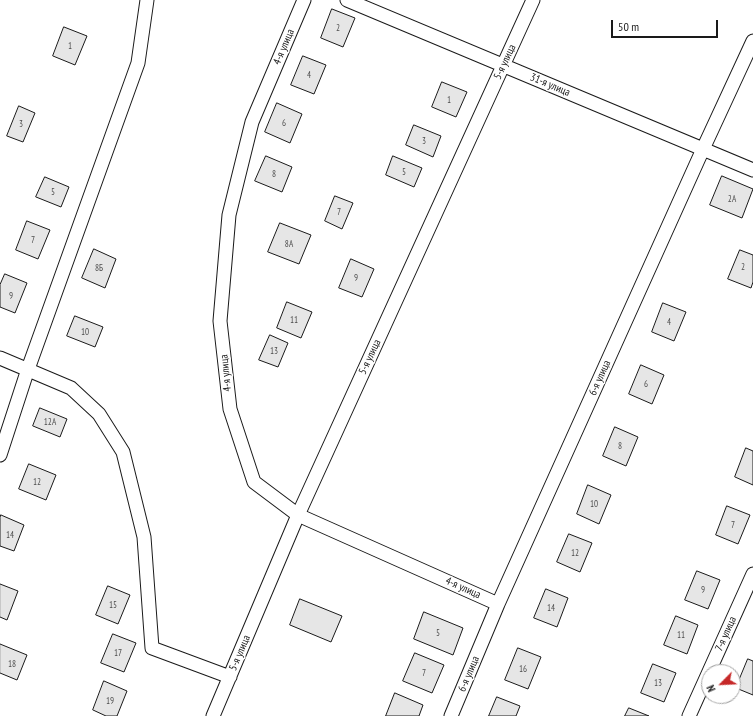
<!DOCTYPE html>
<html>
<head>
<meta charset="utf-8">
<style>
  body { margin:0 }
  #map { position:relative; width:753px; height:716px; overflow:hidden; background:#fff; font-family:"PT Sans Narrow",sans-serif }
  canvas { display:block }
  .north { position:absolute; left:701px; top:664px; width:40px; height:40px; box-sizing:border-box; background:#fff; border:1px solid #a3a3a3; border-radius:50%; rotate:246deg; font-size:11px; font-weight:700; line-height:16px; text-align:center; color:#1a1a1a }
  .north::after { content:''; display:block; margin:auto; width:14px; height:18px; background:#c62828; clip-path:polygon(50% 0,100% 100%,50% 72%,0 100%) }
  .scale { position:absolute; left:611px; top:20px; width:107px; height:18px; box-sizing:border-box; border:2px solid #1a1a1a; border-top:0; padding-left:5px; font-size:12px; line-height:14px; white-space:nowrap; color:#1a1a1a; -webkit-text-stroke:3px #fff; paint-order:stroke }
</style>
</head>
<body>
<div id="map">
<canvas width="753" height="716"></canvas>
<div class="north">N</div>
<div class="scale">50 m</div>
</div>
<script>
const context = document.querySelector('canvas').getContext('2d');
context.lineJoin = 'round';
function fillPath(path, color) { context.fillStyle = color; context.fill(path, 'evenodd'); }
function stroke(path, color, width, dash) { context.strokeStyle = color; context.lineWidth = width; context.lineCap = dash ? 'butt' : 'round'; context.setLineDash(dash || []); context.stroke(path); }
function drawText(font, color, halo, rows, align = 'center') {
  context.font = font + ' "PT Sans Narrow",sans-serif'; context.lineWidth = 3; context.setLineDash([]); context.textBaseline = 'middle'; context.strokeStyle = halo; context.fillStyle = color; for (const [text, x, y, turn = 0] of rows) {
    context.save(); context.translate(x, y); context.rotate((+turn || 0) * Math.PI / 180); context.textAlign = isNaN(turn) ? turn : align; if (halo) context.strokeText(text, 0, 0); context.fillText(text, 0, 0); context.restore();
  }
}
const building = new Path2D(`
  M332,9L355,18L343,47L321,38Z
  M64,27L87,36L75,65L53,56Z
  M303,56L326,65L314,94L291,85Z
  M442,82L467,92L456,117L432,107Z
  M277,103L302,114L290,143L265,132Z
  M19,106L35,113L23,142L7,136Z
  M414,125L441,136L433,157L406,145Z
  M266,156L292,167L282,192L255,181Z
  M393,156L422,168L414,187L386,175Z
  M722,176L753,189L742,218L710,205Z
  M45,177L69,187L61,207L36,197Z
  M335,196L353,203L342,229L325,221Z
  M27,221L50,230L38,259L16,250Z
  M280,223L311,235L299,264L268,252Z
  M94,249L116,259L105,288L82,278Z
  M740,250L753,255V282L751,288L728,279Z
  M351,259L374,269L362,297L339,288Z
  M5,274L27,283L15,313L0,307V285Z
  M287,302L312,312L301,338L277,328Z
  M663,303L686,312L674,341L652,332Z
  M75,316L103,327L95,347L67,336Z
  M270,335L288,343L278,367L259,360Z
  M641,365L664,375L652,404L629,394Z
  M40,408L67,419L60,437L33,426Z
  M615,427L638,437L626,466L603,456Z
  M746,448L753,451V485L735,477Z
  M29,464L56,475L46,500L19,489Z
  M588,485L611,495L599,524L577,514Z
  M727,506L750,515L738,544L716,535Z
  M1,515L24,525L14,551L0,546V518Z
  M569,534L592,543L580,572L557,562Z
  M697,571L720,580L708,609L685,600Z
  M0,584L18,591L7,620L0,617Z
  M108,586L130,595L118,624L96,615Z
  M546,589L568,598L557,627L534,618Z
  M300,599L342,616L331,642L290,625Z
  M424,612L463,628L453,655L414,639Z
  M676,616L698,625L687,654L664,645Z
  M113,634L136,643L124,672L101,663Z
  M0,644L27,655L17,680L0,673Z
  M518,648L541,657L528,689L505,680Z
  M415,653L444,665L432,693L403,681Z
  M748,659L753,661V695L736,688Z
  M653,664L676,673L664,702L641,693Z
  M104,681L127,691L117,716H106L93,710Z
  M395,693L423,705L419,716H386Z
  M497,697L520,706L516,716H489Z
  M629,708L649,716H625Z`);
fillPath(building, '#e6e6e6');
stroke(building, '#1a1a1a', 1);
const street = new Path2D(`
  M304,0L252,122L229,215L220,321L230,409L254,482L298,515L498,604
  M347,0L753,170
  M0,358L71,388L99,414L123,452L144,537L152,648L230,677
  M0,455L28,369L138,63L147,0
  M213,716L298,515L533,0
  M451,716L498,604L703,149L753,41
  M689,716L753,574`);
stroke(street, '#1a1a1a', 15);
stroke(street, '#fff', 13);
drawText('9px', '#4d4d4d', null, [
  ["2",338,28],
  ["1",70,46],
  ["4",309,75],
  ["1",449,100],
  ["6",284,123],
  ["3",21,124],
  ["3",424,141],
  ["5",404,172],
  ["8",274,174],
  ["5",53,192],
  ["2А",732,199],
  ["7",339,212],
  ["7",33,240],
  ["8А",289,244],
  ["2",743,267],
  ["8Б",99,268],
  ["9",356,278],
  ["9",11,296],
  ["11",294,320],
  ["4",669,322],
  ["10",85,332],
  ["13",274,351],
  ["6",646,384],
  ["12А",50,422],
  ["8",620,446],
  ["12",37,482],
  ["10",594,504],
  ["7",733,525],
  ["14",10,535],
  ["12",575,553],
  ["9",703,590],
  ["15",113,605],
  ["14",551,608],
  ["5",438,633],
  ["11",681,635],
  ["17",118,653],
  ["18",12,664],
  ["16",523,669],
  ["7",424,673],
  ["13",658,683],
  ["19",110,701]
]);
drawText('11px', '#1a1a1a', '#fff', [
  ["4-я улица",284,47,-67],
  ["5-я улица",505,62,-65],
  ["31-я улица",550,85,23],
  ["5-я улица",370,357,-65],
  ["4-я улица",226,373,-96],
  ["6-я улица",600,378,-66],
  ["4-я улица",463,588,24],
  ["7-я улица",726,634,-66],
  ["5-я улица",240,653,-67],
  ["6-я улица",469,674,-67]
]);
</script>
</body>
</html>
